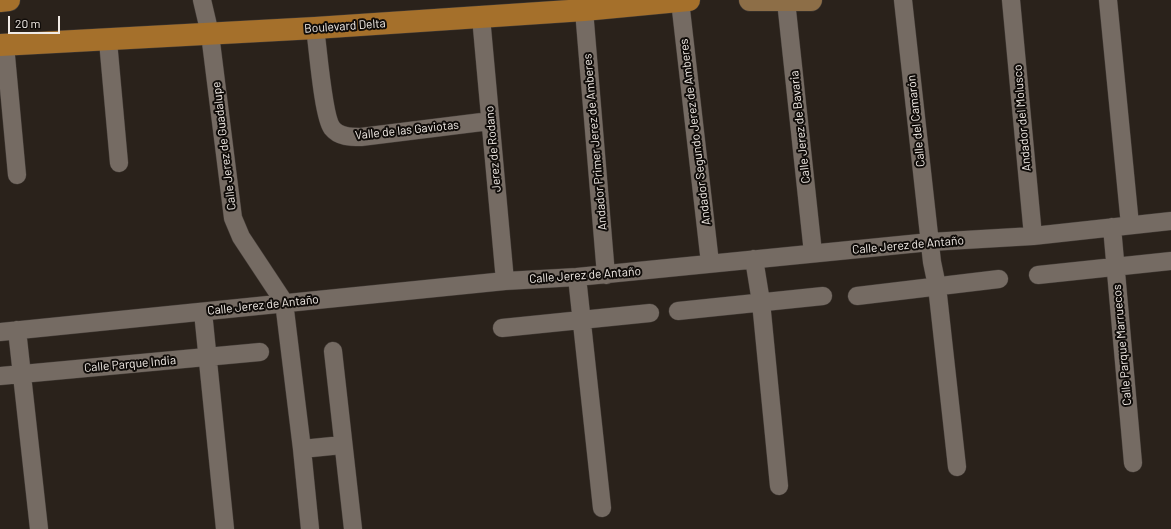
<!DOCTYPE html>
<html>
<head>
<meta charset="utf-8">
<style>
  body { margin:0 }
  #map { position:relative; width:1171px; height:529px; overflow:hidden; background:#2a221b; font-family:Barlow,sans-serif }
  canvas { display:block }
  .scale { position:absolute; left:8px; top:16px; width:52px; height:18px; box-sizing:border-box; border:2px solid #f1ebe6; border-top:0; padding-left:5px; font-size:12px; line-height:14px; white-space:nowrap; color:#f1ebe6; -webkit-text-stroke:3px #100c09; paint-order:stroke }
</style>
</head>
<body>
<div id="map">
<canvas width="1171" height="529"></canvas>
<div class="scale">20 m</div>
</div>
<script>
const context = document.querySelector('canvas').getContext('2d');
context.lineJoin = 'round';
function stroke(path, color, width, dash) { context.strokeStyle = color; context.lineWidth = width; context.lineCap = dash ? 'butt' : 'round'; context.setLineDash(dash || []); context.stroke(path); }
function drawText(font, color, halo, rows, align = 'center') {
  context.font = font + ' Barlow,sans-serif'; context.lineWidth = 4; context.setLineDash([]); context.textBaseline = 'middle'; context.strokeStyle = halo; context.fillStyle = color; for (const [text, x, y, turn = 0] of rows) {
    context.save(); context.translate(x, y); context.rotate((+turn || 0) * Math.PI / 180); context.textAlign = isNaN(turn) ? turn : align; if (halo) context.strokeText(text, 0, 0); context.fillText(text, 0, 0); context.restore();
  }
}
const street = new Path2D(`
  M202,0L210,34L233,218L241,237L284,302L302,449L310,529
  M903,0L932,262L937,286L957,467
  M1011,0L1033,236
  M1108,0L1130,225
  M680,1L710,263
  M786,1L813,253
  M584,10L606,275
  M481,17L505,281
  M315,28C318,48 323,116 332,128C339,137 351,137 361,137L490,121
  M108,41L119,163
  M5,45L17,175
  M1112,227L1133,463
  M754,259L761,302L779,486
  M1038,275L1171,261
  M577,277L602,508
  M857,296L999,279
  M678,311L823,296
  M203,312L225,529
  M502,328L650,313
  M17,330L39,529
  M0,332L505,281L577,277L930,242L1033,236L1171,221
  M333,351L353,529
  M0,376L260,352
  M302,449L342,445`);
const secondary = new Path2D(`
  M750,0H811`);
const primary = new Path2D(`
  M0,1L9,0
  M0,45L315,28L584,10L689,0`);
stroke(street, '#433c37', 19);
stroke(secondary, '#433c37', 23);
stroke(primary, '#433c37', 23);
stroke(street, '#756b63', 18);
stroke(secondary, '#8d6e47', 22);
stroke(primary, '#a5702b', 22);
drawText('12px', '#f1ebe6', '#100c09', [
  ["Boulevard Delta",345,26,-4],
  ["Andador del Molusco",1022,118,-95],
  ["Calle del Camarón",916,121,-96],
  ["Calle Jerez de Bavaria",800,127,-96],
  ["Valle de las Gaviotas",407,130,-6],
  ["Andador Segundo Jerez de Amberes",695,132,-97],
  ["Andador Primer Jerez de Amberes",595,142,-95],
  ["Calle Jerez de Guadalupe",224,146,-97],
  ["Jerez de Rodano",493,149,-95],
  ["Calle Jerez de Antaño",908,245,-5],
  ["Calle Jerez de Antaño",585,275,-4],
  ["Calle Jerez de Antaño",263,305,-6],
  ["Calle Parque Marruecos",1122,345,-95],
  ["Calle Parque India",130,364,-5]
]);
</script>
</body>
</html>
